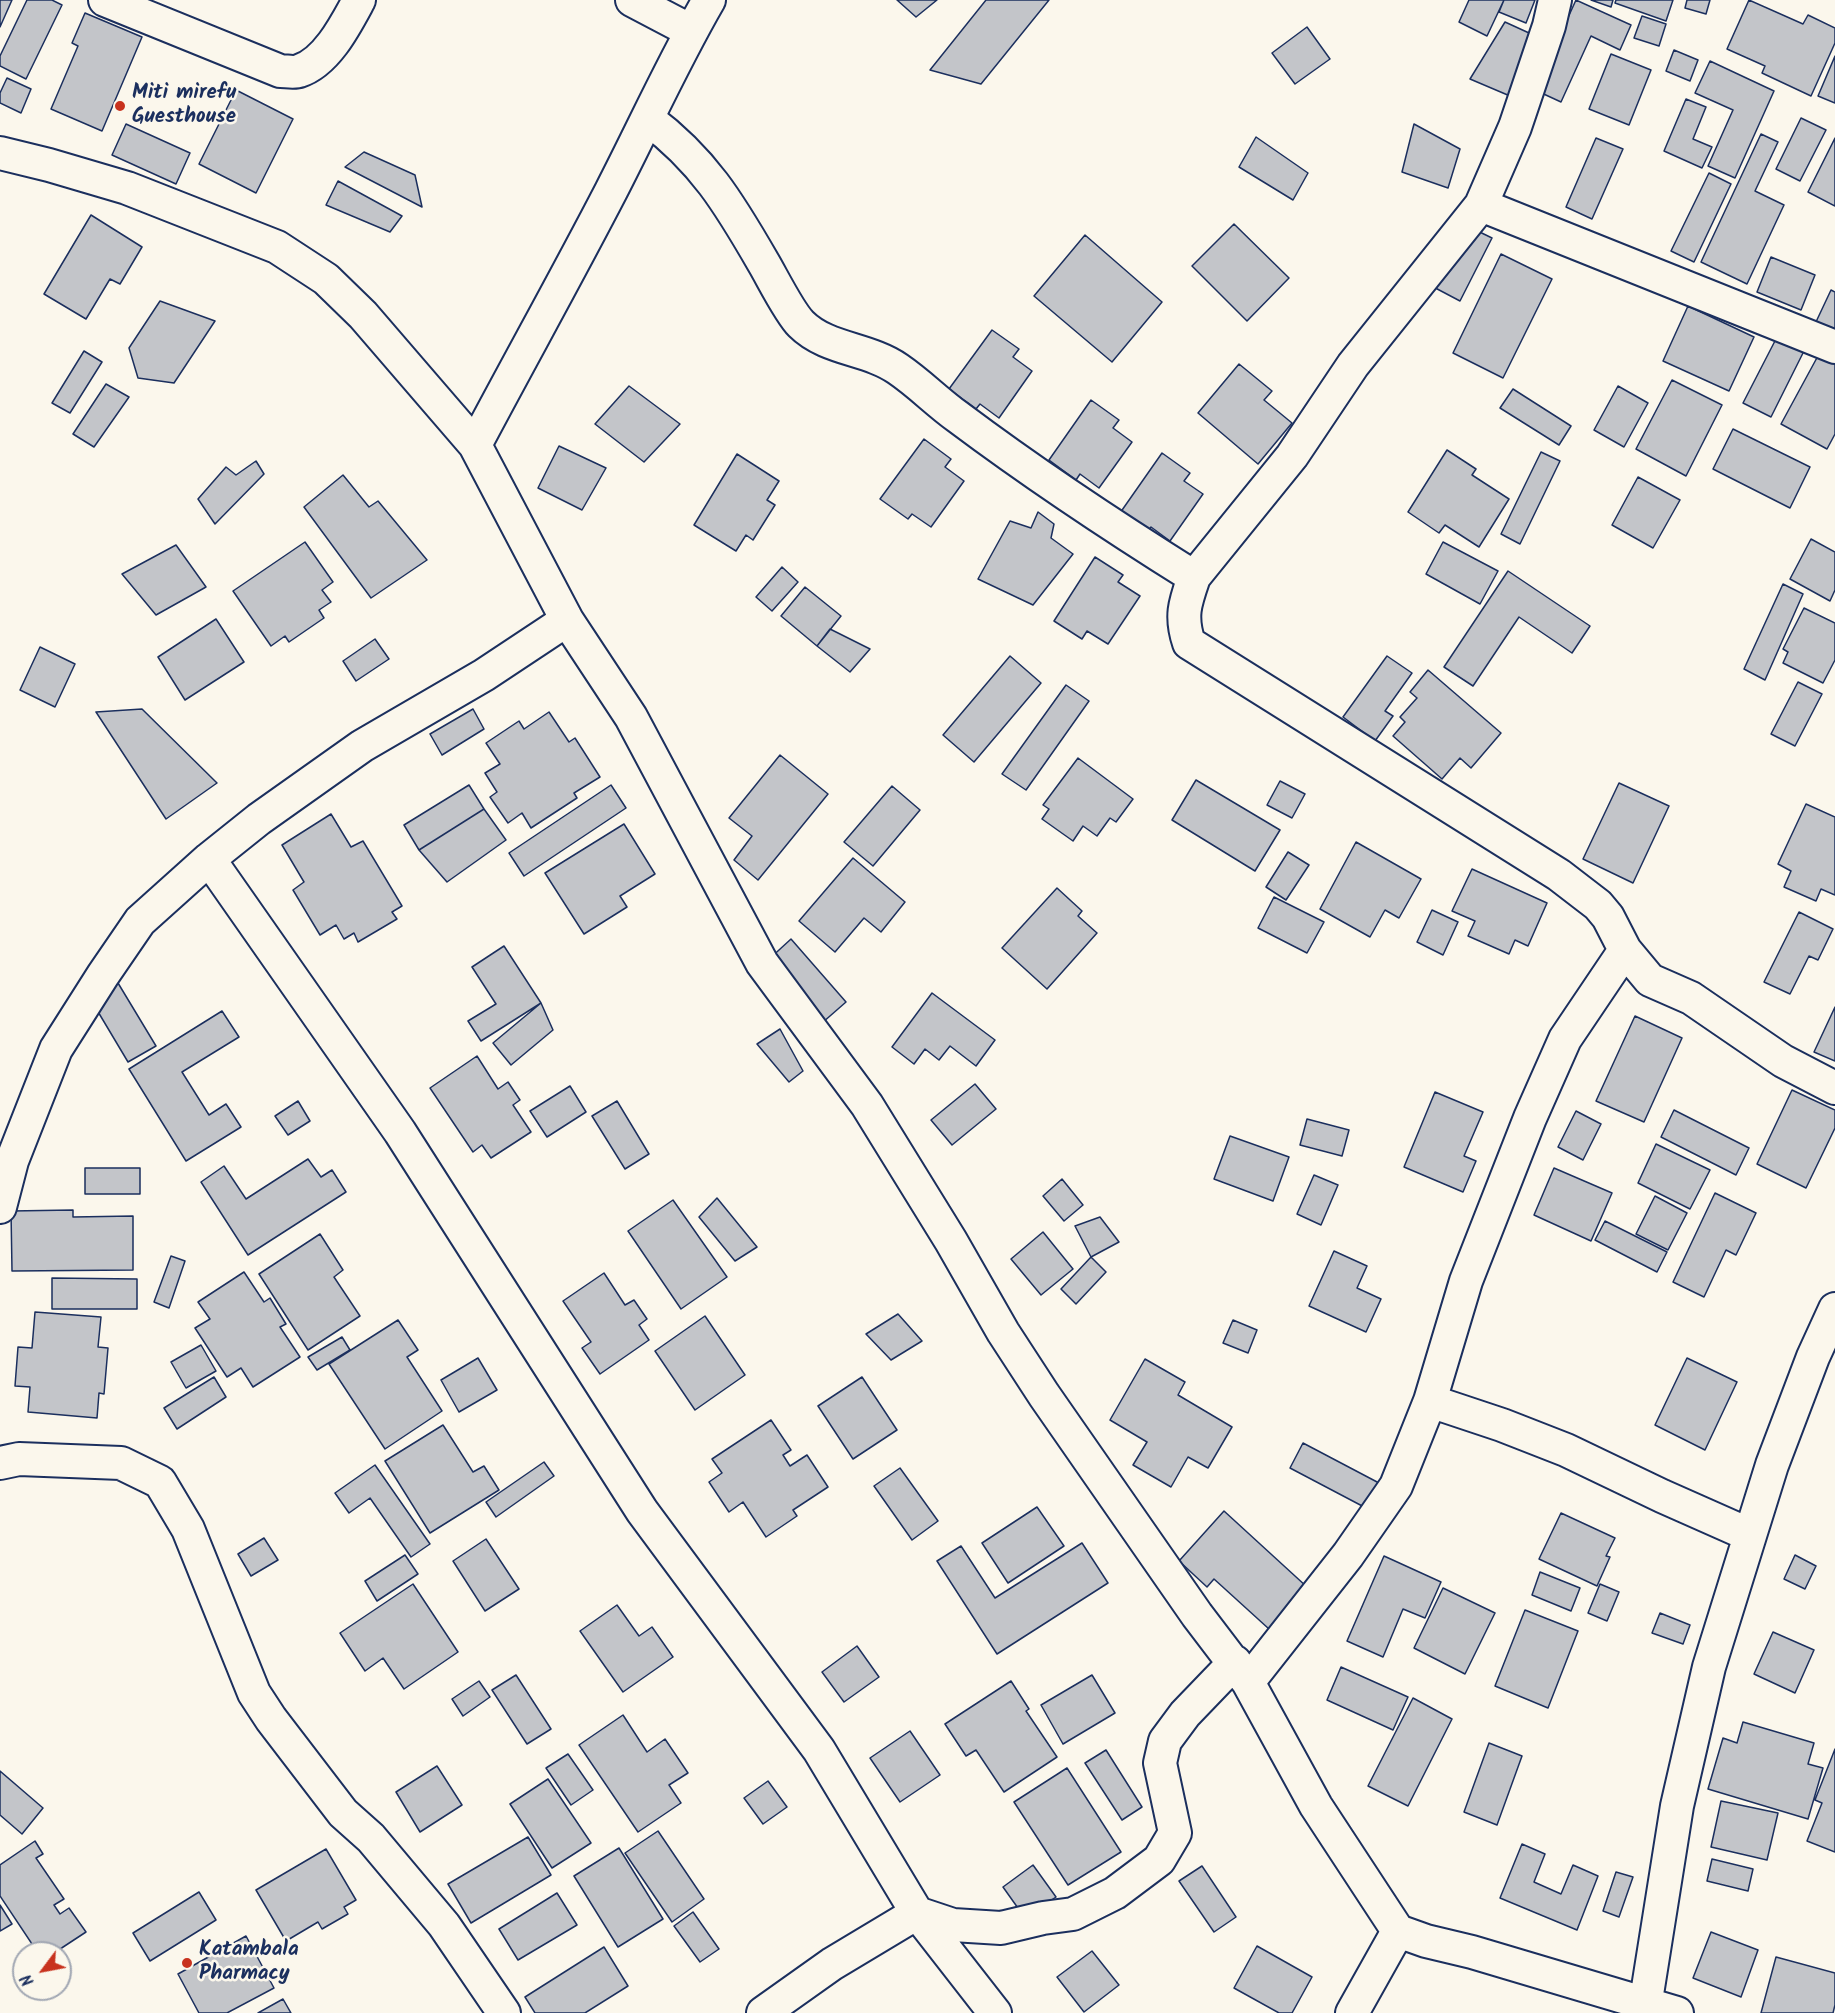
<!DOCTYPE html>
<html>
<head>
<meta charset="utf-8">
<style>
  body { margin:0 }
  #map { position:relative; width:1835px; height:2013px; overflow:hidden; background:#fbf7ec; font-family:Kalam,sans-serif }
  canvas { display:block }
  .north { position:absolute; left:12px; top:1941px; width:60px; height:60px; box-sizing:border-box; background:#fbf7ec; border:2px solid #a1a7b3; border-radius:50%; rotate:238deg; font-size:16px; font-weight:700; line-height:24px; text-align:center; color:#1b2f5e }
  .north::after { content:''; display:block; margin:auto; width:21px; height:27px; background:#c8321e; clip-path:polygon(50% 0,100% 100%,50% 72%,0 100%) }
</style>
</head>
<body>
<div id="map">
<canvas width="1835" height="2013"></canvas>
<div class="north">N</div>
</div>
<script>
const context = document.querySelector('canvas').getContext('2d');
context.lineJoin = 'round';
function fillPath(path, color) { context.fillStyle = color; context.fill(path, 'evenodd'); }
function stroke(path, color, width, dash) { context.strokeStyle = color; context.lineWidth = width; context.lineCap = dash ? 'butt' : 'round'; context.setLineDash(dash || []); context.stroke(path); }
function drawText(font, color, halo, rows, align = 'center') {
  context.font = font + ' Kalam,sans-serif'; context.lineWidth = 5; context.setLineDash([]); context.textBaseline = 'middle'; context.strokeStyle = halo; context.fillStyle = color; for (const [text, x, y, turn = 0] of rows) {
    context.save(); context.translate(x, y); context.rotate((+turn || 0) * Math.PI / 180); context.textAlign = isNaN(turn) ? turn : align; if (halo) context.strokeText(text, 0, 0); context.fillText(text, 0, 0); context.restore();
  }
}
const building = new Path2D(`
  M0,0H12L0,27Z
  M27,0H52L62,5L26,79L0,66V56Z
  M897,0H937L916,17Z
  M986,0H1049L981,84L930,70Z
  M1469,0H1504L1487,36L1459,22Z
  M1504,0H1535L1526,23L1499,12Z
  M1576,0L1631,25L1620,50L1591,36L1561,102L1535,90Z
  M1591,0H1613L1611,7Z
  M1616,0H1673L1666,21L1615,3Z
  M1687,0H1710L1706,14L1685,8Z
  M1749,0L1803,24L1808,15L1835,28V43L1811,96L1762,73L1765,66L1727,49Z
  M85,13L142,37L102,131L51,109L78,46L72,43Z
  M1642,16L1666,24L1659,46L1634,38Z
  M1505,22L1540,38L1510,96L1470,79Z
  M1307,27L1330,59L1295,84L1272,53Z
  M1674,50L1698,60L1690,81L1666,71Z
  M1611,54L1651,70L1629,125L1589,109Z
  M1835,56V103L1818,96Z
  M1710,61L1774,91L1735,178L1708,166L1733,110L1695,93Z
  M7,78L31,89L21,113L0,103V93Z
  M236,90L293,119L256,193L199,164Z
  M1686,99L1706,107L1693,139L1712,147L1702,168L1664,151Z
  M1801,118L1826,130L1800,181L1776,169Z
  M126,124L190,153L176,184L112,155Z
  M1414,124L1460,149L1448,188L1402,172Z
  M1761,134L1778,142L1755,191L1784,205L1747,284L1701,262Z
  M1256,137L1308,173L1293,200L1239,167Z
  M1596,138L1623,149L1592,219L1566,207Z
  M1835,138V206L1808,192Z
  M364,152L415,175L422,207L345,167Z
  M1709,173L1731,184L1694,262L1671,251Z
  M338,181L402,216L390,232L326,205Z
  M91,215L142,247L120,284L110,279L86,319L44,294Z
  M1455,220L1492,238L1460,301L1424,282Z
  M1234,224L1289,278L1247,321L1192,266Z
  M1085,235L1162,302L1112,362L1034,296Z
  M1501,254L1552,279L1503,378L1453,353Z
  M1771,257L1815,275L1801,310L1757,292Z
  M1831,290L1835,292V334L1815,324Z
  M160,301L215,321L174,383L138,378L129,348Z
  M1688,306L1754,337L1729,391L1663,361Z
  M992,330L1019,349L1013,357L1032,371L999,418L980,404L976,409L949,389Z
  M1777,337L1804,351L1771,417L1743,403Z
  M84,351L102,362L70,413L52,403Z
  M1819,354L1835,363V434L1827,449L1781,424Z
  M1239,364L1272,391L1264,400L1292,423L1258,464L1198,413Z
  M1672,380L1722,405L1686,476L1636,449Z
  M106,384L129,397L94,447L73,434Z
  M629,386L680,424L644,462L595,424Z
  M1618,386L1648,403L1624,447L1594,430Z
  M1513,389L1571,426L1559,445L1500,408Z
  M1091,400L1119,420L1113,428L1132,442L1099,488L1080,474L1076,480L1049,460Z
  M1733,429L1810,467L1790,508L1713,469Z
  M924,439L951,459L945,467L964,481L931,527L912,514L908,519L880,499Z
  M559,446L606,468L582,510L538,488Z
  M1447,450L1476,469L1472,475L1509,499L1479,547L1445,525L1439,533L1408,512Z
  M1541,452L1560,461L1520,544L1501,534Z
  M1162,453L1190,473L1184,481L1203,494L1170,541L1151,527L1147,533L1120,513Z
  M737,454L779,481L767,500L775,505L753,540L746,535L736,551L694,525Z
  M256,461L264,474L215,524L198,499L226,467L236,475Z
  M343,475L369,507L378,501L427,560L371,598L304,507Z
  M1638,477L1680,500L1653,548L1612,525Z
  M1038,512L1054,524L1051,538L1073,554L1033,605L978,579L1010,521L1031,528Z
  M1811,539L1835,552V590L1830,601L1790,579Z
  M305,542L333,582L322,590L331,602L319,610L324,618L289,642L285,636L271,646L233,591Z
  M1443,542L1498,571L1480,604L1426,574Z
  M176,545L206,587L156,615L122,574Z
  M1095,557L1123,575L1118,582L1140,596L1108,644L1087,631L1082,639L1054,621Z
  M782,567L798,582L772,611L756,597Z
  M1508,571L1590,626L1572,653L1519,617L1473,686L1444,667Z
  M1783,584L1803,594L1765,680L1744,669Z
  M805,587L841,616L817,646L781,616Z
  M1804,608L1835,623V660L1823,683L1783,663L1788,652L1783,649Z
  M216,619L244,662L185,700L158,657Z
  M830,629L870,649L850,672L817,646Z
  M375,639L389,659L356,681L343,661Z
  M40,647L75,664L55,707L20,690Z
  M1010,656L1041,683L974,762L943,735Z
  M1387,656L1412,673L1385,711L1393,716L1375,741L1343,717Z
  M1428,670L1501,733L1471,768L1460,758L1442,779L1393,736L1405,722L1400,717L1417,698L1410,692Z
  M1798,682L1822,694L1795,746L1771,734Z
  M1066,685L1089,701L1026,790L1002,774Z
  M142,709L217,783L166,819L96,712Z
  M473,709L484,729L442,755L430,734Z
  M549,712L569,742L575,738L600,777L574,793L577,798L531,828L522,813L508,823L490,797L497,792L485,773L500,764L486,743L519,721L524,729Z
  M780,755L828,794L758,880L734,860L752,836L729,818Z
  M1078,758L1133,799L1116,822L1110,818L1097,836L1083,826L1073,841L1042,819L1049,809L1043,805Z
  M1196,780L1280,830L1255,871L1172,820Z
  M1280,781L1305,794L1292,818L1267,805Z
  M1619,783L1669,806L1633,883L1583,859Z
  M469,785L484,809L419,850L404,825Z
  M611,785L626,808L524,876L509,853Z
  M892,786L920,810L873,866L844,842Z
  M1806,804L1835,817V895L1821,889L1816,901L1784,887L1791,871L1778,864Z
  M484,809L506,840L447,882L419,850Z
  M331,814L351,847L363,841L402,906L392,912L397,919L358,942L354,933L344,939L336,925L320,935L293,890L304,882L282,845Z
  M624,824L655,874L620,896L627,907L584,934L545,873Z
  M1356,842L1421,879L1399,918L1385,910L1370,937L1320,909Z
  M1288,852L1309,865L1286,900L1266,887Z
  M853,858L905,902L881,932L864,918L835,952L799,921Z
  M1472,869L1547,903L1528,946L1515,940L1509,954L1468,936L1475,921L1452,911Z
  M1057,888L1082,911L1078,916L1097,933L1047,989L1002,948Z
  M1274,897L1324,922L1307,953L1258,928Z
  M1432,910L1458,922L1443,955L1417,942Z
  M1799,912L1833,929L1818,960L1809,956L1790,994L1764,982Z
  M791,939L846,1002L822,1023L767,961Z
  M504,946L541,1003L481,1041L468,1021L496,1004L472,967Z
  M118,983L156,1046L128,1062L91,1000Z
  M932,993L995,1040L976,1066L950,1046L939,1060L925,1049L914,1064L892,1047Z
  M541,1003L553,1030L511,1065L493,1043Z
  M1835,1007V1061L1814,1052Z
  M222,1011L239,1037L182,1072L209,1115L226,1104L241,1127L186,1161L129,1069Z
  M1635,1016L1682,1038L1644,1122L1596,1101Z
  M780,1029L803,1071L789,1082L757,1044Z
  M477,1056L498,1089L508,1082L520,1100L513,1105L531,1132L491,1158L482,1145L473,1152L430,1088Z
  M975,1084L996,1109L952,1145L931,1120Z
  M570,1086L586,1112L547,1137L530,1111Z
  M1792,1090L1835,1110V1128L1806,1188L1757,1164Z
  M1435,1092L1483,1112L1464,1156L1476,1161L1463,1192L1404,1167Z
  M298,1101L310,1121L288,1135L275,1116Z
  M617,1101L649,1154L625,1169L592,1116Z
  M1674,1110L1749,1148L1736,1175L1661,1137Z
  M1576,1111L1601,1124L1583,1160L1558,1147Z
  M1307,1119L1349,1130L1342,1156L1300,1145Z
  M1230,1136L1289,1157L1273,1201L1214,1179Z
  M1656,1144L1710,1170L1690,1209L1638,1183Z
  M308,1159L321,1177L332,1170L346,1192L248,1255L201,1182L224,1166L246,1199Z
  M85,1168H140V1194H85Z
  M1554,1168L1612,1193L1591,1241L1534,1215Z
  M1314,1175L1338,1185L1321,1225L1297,1214Z
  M1062,1179L1083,1205L1064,1221L1043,1196Z
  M1715,1193L1756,1213L1736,1255L1726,1250L1704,1297L1673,1282Z
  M1655,1196L1687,1213L1668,1250L1636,1234Z
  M717,1198L757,1247L735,1261L699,1217Z
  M673,1200L727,1277L681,1309L628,1231Z
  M73,1210V1217L133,1216V1270L12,1271L11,1211Z
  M1100,1217L1119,1242L1091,1257L1075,1226Z
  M1605,1221L1667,1252L1657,1272L1595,1240Z
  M1043,1232L1073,1269L1041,1295L1011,1259Z
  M320,1234L343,1270L334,1277L360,1316L308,1350L259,1274Z
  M1334,1251L1367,1266L1357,1288L1381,1299L1366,1332L1309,1306Z
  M171,1256L185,1261L169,1308L154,1302Z
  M1091,1257L1106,1272L1076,1304L1061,1289Z
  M244,1272L264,1302L270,1298L286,1324L280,1327L300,1357L253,1387L241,1368L227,1377L195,1328L210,1319L198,1302Z
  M604,1273L625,1305L634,1300L647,1319L639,1325L649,1340L600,1374L582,1348L591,1342L563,1301Z
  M52,1278L137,1279V1309H52Z
  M35,1312L101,1317L98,1347L108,1348L104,1394L99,1393L97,1418L28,1412L30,1387L15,1386L18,1347L32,1348Z
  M898,1314L922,1341L891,1360L866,1334Z
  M705,1316L745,1375L695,1410L655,1351Z
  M398,1320L418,1350L407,1357L442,1411L385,1449L329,1364Z
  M1233,1320L1257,1330L1248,1353L1223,1343Z
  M342,1337L350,1350L317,1370L308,1357Z
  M201,1345L216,1371L186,1388L171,1362Z
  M478,1358L497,1390L459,1412L441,1380Z
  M1687,1358L1737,1382L1705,1450L1655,1425Z
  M1145,1359L1185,1382L1178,1395L1232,1427L1208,1468L1188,1457L1171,1487L1133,1465L1147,1442L1110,1420Z
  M214,1377L226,1397L177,1429L164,1408Z
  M862,1377L897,1430L853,1459L818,1406Z
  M771,1420L791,1450L783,1455L790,1466L807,1455L828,1487L793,1510L797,1516L766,1537L743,1502L729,1512L709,1482L722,1473L712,1459Z
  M443,1425L473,1472L484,1466L499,1490L430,1533L385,1461Z
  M1303,1443L1379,1483L1366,1508L1290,1468Z
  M544,1462L554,1476L496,1517L486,1502Z
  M375,1465L430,1544L411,1557L370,1498L349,1513L335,1493Z
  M900,1468L938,1521L912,1540L874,1486Z
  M1037,1507L1064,1546L1008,1583L982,1543Z
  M1224,1511L1307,1587L1269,1629L1214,1579L1207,1587L1179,1561Z
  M1561,1513L1615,1538L1606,1556L1610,1557L1597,1586L1539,1559Z
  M264,1538L278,1560L251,1576L238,1554Z
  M486,1539L519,1589L485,1611L453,1561Z
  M1082,1543L1108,1583L997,1654L937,1561L961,1546L995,1598Z
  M405,1555L418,1574L377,1601L365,1581Z
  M1795,1555L1816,1566L1805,1589L1784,1579Z
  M1384,1556L1441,1582L1425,1618L1403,1609L1383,1657L1347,1641Z
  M1540,1572L1580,1588L1571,1611L1532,1595Z
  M413,1584L458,1652L404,1689L383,1658L365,1671L340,1633Z
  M1600,1584L1619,1592L1607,1621L1588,1613Z
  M1443,1588L1495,1613L1465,1674L1414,1648Z
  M617,1605L639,1636L652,1627L673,1657L623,1692L580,1631Z
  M1525,1610L1578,1631L1548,1708L1495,1686Z
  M1660,1613L1690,1625L1683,1644L1652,1633Z
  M1773,1632L1814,1650L1795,1693L1754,1674Z
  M857,1646L879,1677L844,1702L822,1672Z
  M1341,1667L1408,1697L1393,1730L1327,1700Z
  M516,1675L551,1729L527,1744L492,1690Z
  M1092,1675L1115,1713L1063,1744L1041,1705Z
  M479,1681L490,1697L463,1716L452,1699Z
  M1011,1681L1029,1709L1026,1711L1057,1757L1004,1792L976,1750L966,1756L945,1724Z
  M1413,1698L1452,1719L1408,1806L1368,1786Z
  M623,1715L647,1752L665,1739L688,1773L669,1785L681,1803L638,1832L579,1745Z
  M1743,1722L1814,1743L1808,1764L1823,1768L1808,1819L1708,1789L1723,1738L1737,1743Z
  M910,1731L940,1775L900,1802L870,1758Z
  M1489,1743L1522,1756L1497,1825L1464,1812Z
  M1835,1749V1852L1807,1841L1822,1803L1815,1800Z
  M1106,1750L1142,1807L1122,1820L1085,1763Z
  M568,1754L593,1790L571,1805L546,1768Z
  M437,1766L462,1805L420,1832L396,1792Z
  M1067,1768L1121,1852L1068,1885L1014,1802Z
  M0,1771L43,1808L22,1834L0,1815Z
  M548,1779L591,1843L552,1868L510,1804Z
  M768,1781L787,1807L763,1824L744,1798Z
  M1721,1801L1778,1813L1767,1860L1711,1847Z
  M658,1831L704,1899L672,1922L625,1853Z
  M528,1837L551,1875L471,1923L448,1884Z
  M35,1841L43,1854L36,1858L64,1899L54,1905L60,1914L69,1908L86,1932L54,1953H38L0,1896V1865Z
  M1522,1844L1545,1854L1534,1882L1561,1894L1573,1865L1598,1876L1577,1930L1500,1898Z
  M619,1848L663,1919L618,1947L574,1876Z
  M326,1849L356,1900L344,1907L348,1914L322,1929L318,1922L286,1941L256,1890Z
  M1712,1859L1753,1869L1748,1891L1707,1881Z
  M1033,1865L1056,1897L1025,1918L1003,1887Z
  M1202,1866L1236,1917L1214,1932L1179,1881Z
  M1616,1872L1633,1877L1619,1917L1603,1911Z
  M199,1892L216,1920L150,1961L133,1933Z
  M557,1893L577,1925L518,1960L499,1929Z
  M0,1905L12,1924L0,1931Z
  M693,1912L719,1949L700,1962L674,1926Z
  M1711,1932L1758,1950L1741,1997L1693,1978Z
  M246,1936L274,1988L227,2013H199L178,1974Z
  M1257,1946L1312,1977L1292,2013H1279L1234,1988Z
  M604,1947L628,1986L585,2013H535L525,1997Z
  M1092,1951L1119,1985L1084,2012L1057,1977Z
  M1776,1957L1835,1973V2005L1833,2013H1761Z
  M283,1999L291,2013H258Z`);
fillPath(building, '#c3c5c9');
stroke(building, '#1b2f5e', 1.5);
const street = new Path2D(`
  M105,0L280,71C286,71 294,73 299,71C327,62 346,24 359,0
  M632,0L691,31
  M1555,0L1549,26L1515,127L1481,205L1353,365L1292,456L1194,577C1185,603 1180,616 1189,643L1559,875L1598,905L1608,917L1625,950L1650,980L1691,998L1783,1061L1835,1088
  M648,119C703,160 729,203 763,262C772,277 789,312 801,324C827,350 868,348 898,369C920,384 937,402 958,417C1034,474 1114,527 1194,577
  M0,153L49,165L127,188L277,247L326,279L363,315L475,445L567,620L631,717L762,963L867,1105L951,1241L1003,1332L1044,1395L1197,1615L1248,1682L1316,1806L1398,1931L1426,1941L1472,1952L1677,2013
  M1481,205L1835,347
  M475,445C520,360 567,276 611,191C644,127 673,62 709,0
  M209,859L400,1132L642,1511L819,1750L917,1913L995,2013
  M0,1207L12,1161L56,1049L103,975L140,921L209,859L259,819L362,746L484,675L567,620
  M1430,1401L1502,1425L1566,1450L1662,1496L1750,1535
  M0,1463L19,1459L121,1463L160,1482L188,1529L254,1693L271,1719L343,1813L371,1838L444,1925L504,2013
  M1248,1682L1348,1555L1396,1486L1430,1401L1466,1281L1530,1118L1565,1039L1625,950
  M763,2013L832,1964L917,1913L953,1925L1001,1928L1043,1918L1073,1914L1115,1893L1159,1860L1175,1833L1160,1763L1165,1741L1185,1714L1235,1662
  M1352,2013L1398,1931
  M1644,2013L1677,1806L1709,1667L1772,1465L1813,1357L1835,1309`);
stroke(street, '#1b2f5e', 36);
stroke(street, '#fbf7ec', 32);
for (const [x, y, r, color] of [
  [120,106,6,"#c8321e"],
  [187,1963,6,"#c8321e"]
]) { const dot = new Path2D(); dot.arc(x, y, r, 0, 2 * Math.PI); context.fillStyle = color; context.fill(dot); stroke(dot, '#fbf7ec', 2); }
drawText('bold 21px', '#1b2f5e', '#fbf7ec', [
  ["Miti mirefu",132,94],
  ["Guesthouse",132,118],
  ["Katambala",199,1951],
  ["Pharmacy",199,1975]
], 'left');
</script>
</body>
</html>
